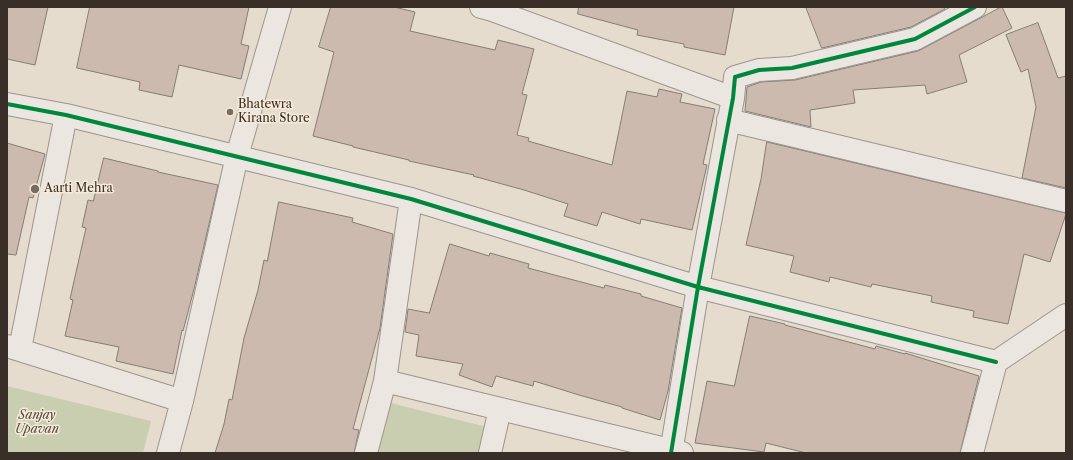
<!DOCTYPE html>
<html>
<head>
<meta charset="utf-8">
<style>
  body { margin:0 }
  #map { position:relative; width:1073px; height:460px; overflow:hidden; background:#e6dcce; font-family:"Libre Caslon Text",serif }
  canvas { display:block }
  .frame { position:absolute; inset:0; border:8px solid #3a2f28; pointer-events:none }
</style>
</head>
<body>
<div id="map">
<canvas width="1073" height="460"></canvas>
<div class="frame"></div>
</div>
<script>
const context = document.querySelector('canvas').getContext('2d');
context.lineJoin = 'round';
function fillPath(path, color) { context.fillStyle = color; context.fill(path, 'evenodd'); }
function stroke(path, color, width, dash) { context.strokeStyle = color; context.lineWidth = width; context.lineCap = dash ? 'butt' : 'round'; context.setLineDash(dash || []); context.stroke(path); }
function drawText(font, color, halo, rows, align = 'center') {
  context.font = font + ' "Libre Caslon Text",serif'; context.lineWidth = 3; context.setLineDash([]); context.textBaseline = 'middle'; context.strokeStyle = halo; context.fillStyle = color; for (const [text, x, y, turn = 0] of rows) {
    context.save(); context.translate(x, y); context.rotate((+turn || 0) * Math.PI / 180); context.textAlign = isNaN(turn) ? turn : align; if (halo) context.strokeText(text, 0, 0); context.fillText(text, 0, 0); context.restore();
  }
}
fillPath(new Path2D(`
  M7,386L151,421L143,453H7Z
  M387,402L503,431L497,453H374Z`), '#caceb1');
const building = new Path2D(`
  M7,7H48L35,65L7,59Z
  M90,7H249L241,44L249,46L241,79L179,65L172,97L139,90L140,82L77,68Z
  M331,7H394L415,12L410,31L495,50L498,40L534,49L522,94L527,95L517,135L529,138L528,141L612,165L627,91L657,97L659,89L682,94L680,102L715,109L703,164L707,165L692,230L641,219L640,224L602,212L597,226L564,216L568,204L524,190L473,176L474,175L409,161V160L353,147V146L313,136L334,52L319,47Z
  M579,7H734L725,55L684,47V44L637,35L638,30L578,14Z
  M806,7H944L945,9L911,27L822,48Z
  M1002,7L1012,28L959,55L967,82L927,94L925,85L853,90L855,103L810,110L811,127L745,111L747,87L761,82L795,80L918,51Z
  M1038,23L1058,78L1066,76V188L1022,178L1036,107L1028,69L1021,72L1006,35Z
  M767,142L1066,213V214L1050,262L1024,254L1008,324L973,317L974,311L931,302L932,296L872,284L871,287L830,277L829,282L790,272L794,256L746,245L761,179Z
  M7,143L45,154L33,198L29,197L16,255L7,254Z
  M104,158L158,171V172L218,185L194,289L183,331L182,330L173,374L116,361L119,347L65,336L73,300L70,299L86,228L82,227L88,200L93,201Z
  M279,202L353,218L352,222L393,234L380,328L353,429L359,430L354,453H215L224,424L229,399L232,400L244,338L258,290L264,260L267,261Z
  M450,244L489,256L490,253L529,264L528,268L604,288L605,285L641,294V296L682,308L668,391L660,420L622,408V407L579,395L534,381L533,386L496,376L492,387L459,375L463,364L416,356L419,335L405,332L408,309L429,313Z
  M750,316L785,324V325L875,349L876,346L905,354V353L979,376L960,453H806L766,443L764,452L695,443L707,381L734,386Z`);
fillPath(building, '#ccbaae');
stroke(building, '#847d76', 1);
const minor = new Path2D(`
  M481,7L492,10L733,98
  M7,104L66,115L411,199L698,287L996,362
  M728,120L1066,201
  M7,346L182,401
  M20,349L66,115
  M385,381L682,453
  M168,453L182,401L237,156L280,7
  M366,453L385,381L411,199
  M490,453L500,409
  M671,453L698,287L733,98L735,77L759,70L792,68L915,39L975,7
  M972,453L996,362L1066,315`);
stroke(minor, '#9c958d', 24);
stroke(minor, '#ebe6df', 22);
stroke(new Path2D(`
  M7,104L66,115L411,199L698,287L996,362
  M671,453L698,287L733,98L735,77L759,70L792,68L915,39L975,7`), '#00873e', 4);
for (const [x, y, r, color] of [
  [230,112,4,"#766c62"],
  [35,189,5,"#766c62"]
]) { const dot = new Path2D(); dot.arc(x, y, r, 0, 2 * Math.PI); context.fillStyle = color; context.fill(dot); stroke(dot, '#f6ead8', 1.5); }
drawText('12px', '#3a2f28', '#f6ead8', [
  ["Bhatewra",238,105],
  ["Kirana Store",238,119],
  ["Aarti Mehra",44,189]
], 'left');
drawText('italic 12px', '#524c3f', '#f6ead8', [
  ["Sanjay",37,416],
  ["Upavan",37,430]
]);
</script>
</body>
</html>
